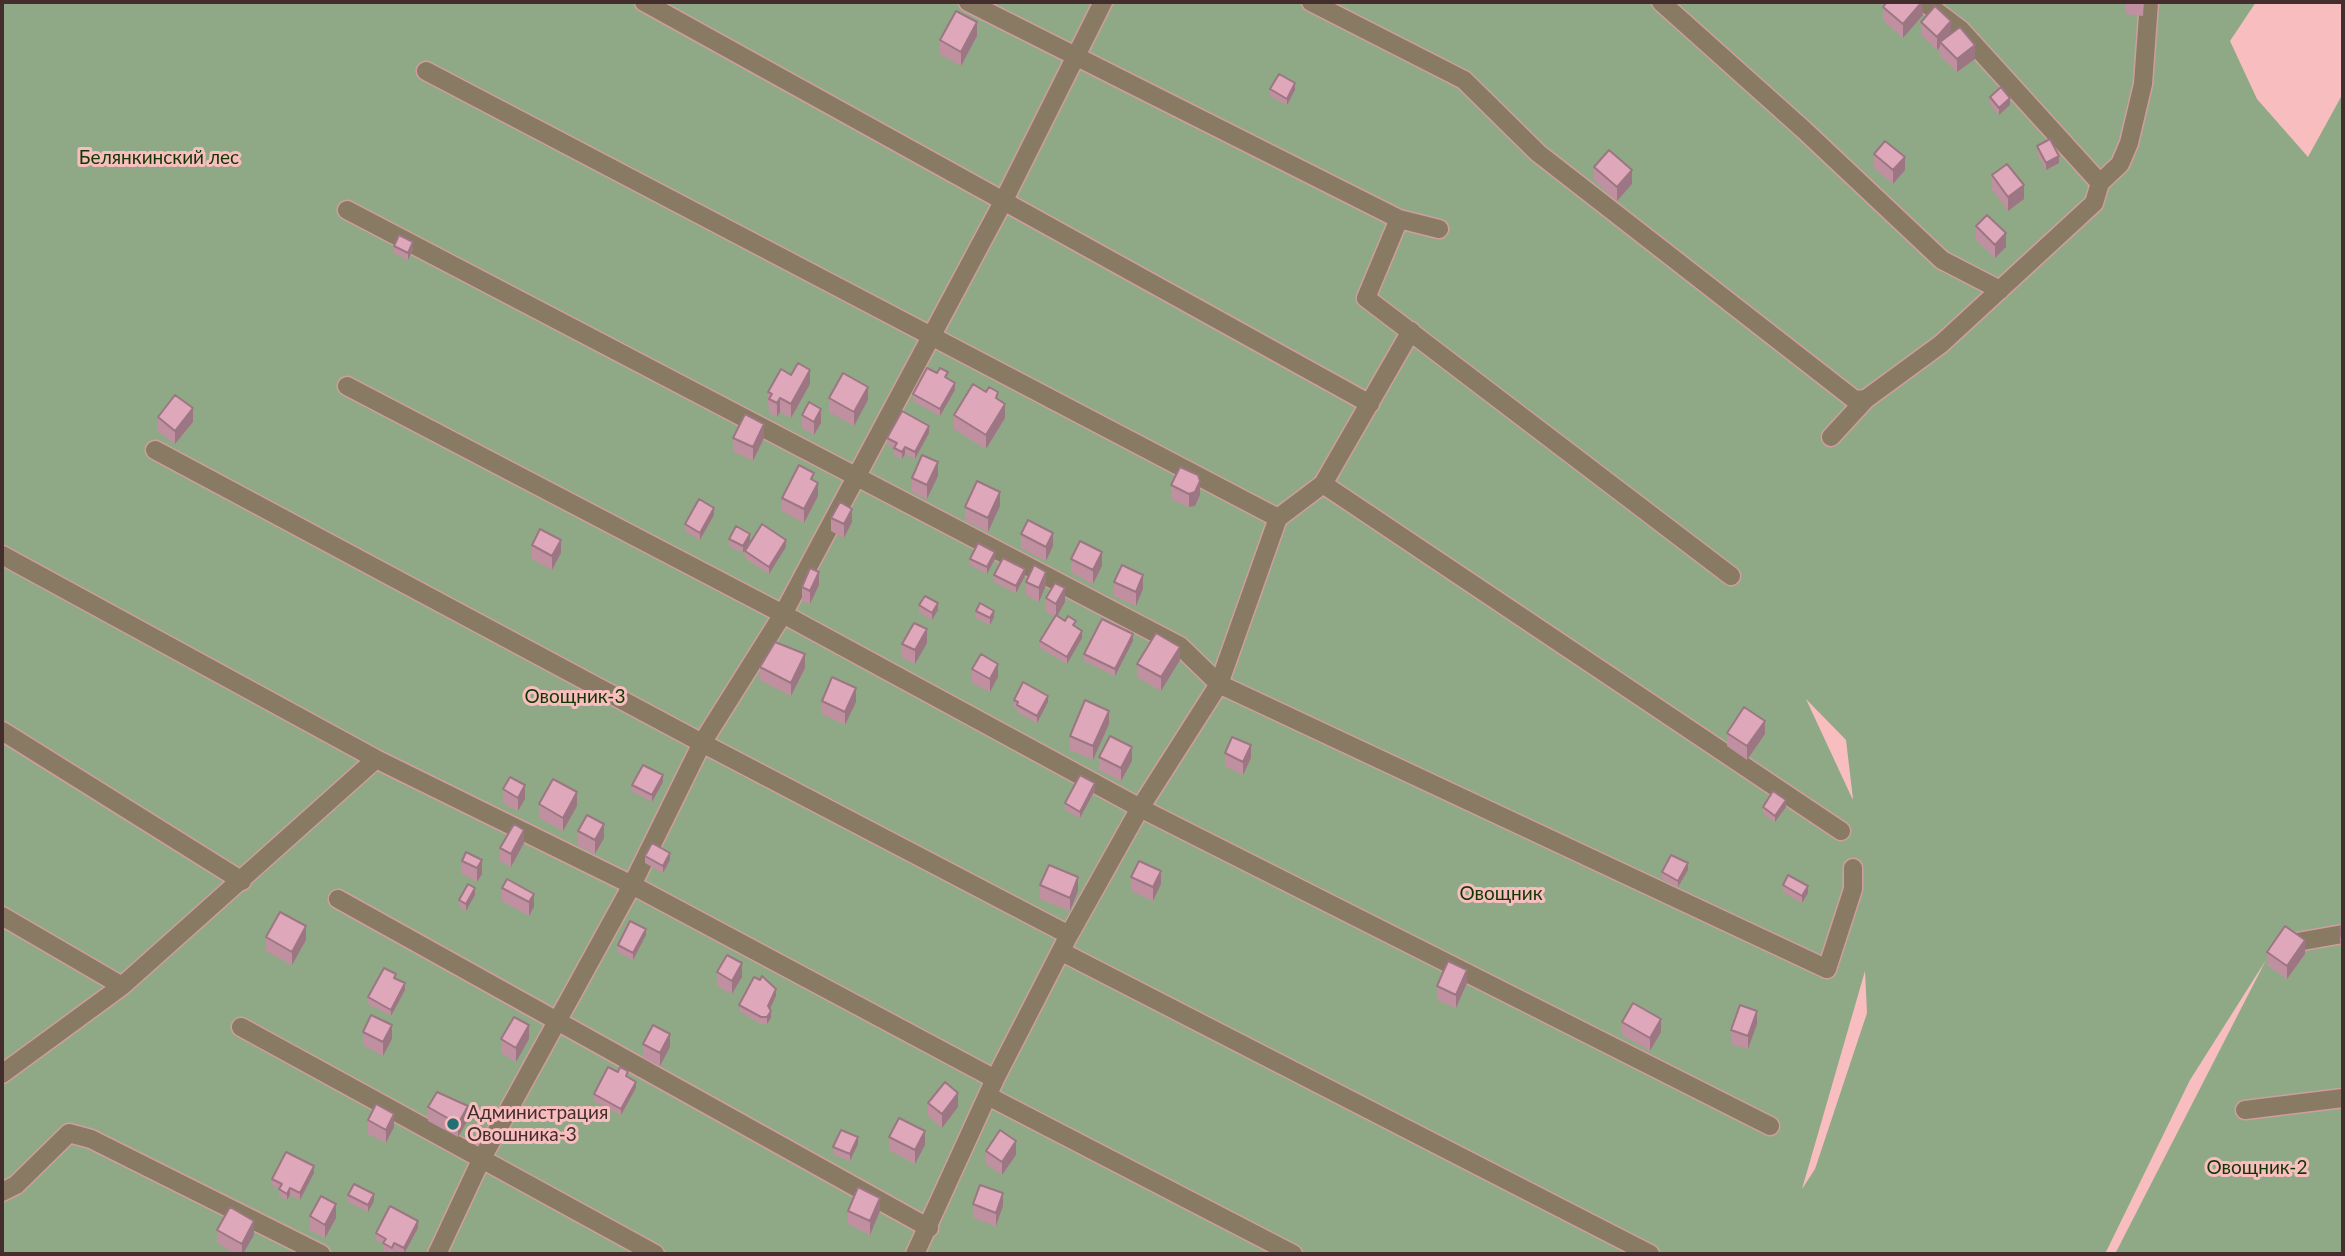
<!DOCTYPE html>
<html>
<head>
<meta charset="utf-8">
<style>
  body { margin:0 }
  #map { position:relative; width:2345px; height:1256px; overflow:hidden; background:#f8bdbe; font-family:Lato,sans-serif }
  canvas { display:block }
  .frame { position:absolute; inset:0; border:4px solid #442d2d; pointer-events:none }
</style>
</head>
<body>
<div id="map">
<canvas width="2345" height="1256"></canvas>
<div class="frame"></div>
</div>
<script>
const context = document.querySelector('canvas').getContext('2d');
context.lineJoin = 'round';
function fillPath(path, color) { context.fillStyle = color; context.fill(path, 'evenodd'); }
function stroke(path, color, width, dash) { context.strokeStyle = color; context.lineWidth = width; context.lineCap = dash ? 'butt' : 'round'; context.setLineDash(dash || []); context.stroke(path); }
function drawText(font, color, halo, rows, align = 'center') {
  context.font = font + ' Lato,sans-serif'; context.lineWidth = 6; context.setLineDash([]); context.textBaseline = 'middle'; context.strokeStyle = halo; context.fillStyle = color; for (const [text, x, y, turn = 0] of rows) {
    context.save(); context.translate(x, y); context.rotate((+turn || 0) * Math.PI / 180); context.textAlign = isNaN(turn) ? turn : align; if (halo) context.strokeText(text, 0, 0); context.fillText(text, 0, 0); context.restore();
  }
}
fillPath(new Path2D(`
  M2,2H2256L2230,41L2257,99L2308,157L2341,97L2343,41V1254H2115L2266,960L2190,1080L2105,1254H2ZM1806,699L1846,740L1853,799L1852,798ZM1865,971L1867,1013L1815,1169L1802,1189Z`), '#8fa987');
const minor = new Path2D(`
  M644,2L1370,404
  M968,2L1399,219L1439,229
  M1311,2L1464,80L1538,153L1855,400L1866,399
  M1661,2L1804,130L1942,260L2000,290
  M1924,2L1961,30L2100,183
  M426,71L1278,518
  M347,210L1180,646L1219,684L1278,518L1323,484L1411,331
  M1399,219L1366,298L1731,576
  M347,386L783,614L1140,808L1770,1126
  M1831,437L1866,399L1941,344L2094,203L2100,183L2120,164L2129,143L2143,84L2149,2
  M155,450L702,743L1069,935
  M1323,484L1841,831
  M2,555L376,759
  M2,731L242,881
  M338,899L929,1228
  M2,916L122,986
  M2297,942L2343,934
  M1062,952L1650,1254
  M241,1027L655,1254
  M2,1074L122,986L376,759L632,885L995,1079
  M988,1096L1293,1254
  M2245,1110L2343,1098
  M2,1192L16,1185L69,1133L91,1139L321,1254
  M437,1254L481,1160L632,885L702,743L783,614L1003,202L1103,2
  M915,1254L995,1079L1069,935L1140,808L1219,684L1827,969L1853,889V868`);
stroke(minor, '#d09d9e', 21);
stroke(minor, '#897a63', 18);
fillPath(new Path2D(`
  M2126,2H2144L2143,16L2126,14Z
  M1883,7L1923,15L1903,38L1883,20Z
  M1921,22L1951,34L1975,59L1957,72L1940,56V47L1937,50L1921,35Z
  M977,36L961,66L940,54V40Z
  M1270,89L1295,90L1287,105L1270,96Z
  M1990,97L2010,105L1999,115L1990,104Z
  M2037,146L2059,163L2046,170L2037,153Z
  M1874,154L1905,170L1893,184L1874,168Z
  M1594,167L1632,184L1617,201L1594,180Z
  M1992,175L2024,199L2008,211L1992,189Z
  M1976,226L2006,247L1995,258L1976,240Z
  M394,246L413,249L408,260L394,253Z
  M948,379L955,390L940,416L913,401V394Z
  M810,384L791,418L780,412L777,417L769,413V406L768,405V392Z
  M829,398L868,400L854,426L829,412Z
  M998,400L1005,418L986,449L954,429V415Z
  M802,415L821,423L814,435L802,428Z
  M158,417L193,422L175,444L158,431Z
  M929,433L915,459L905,454L902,459L894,455V448L887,444V438Z
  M733,438H764L753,461L733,451Z
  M938,476L927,499L912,492V478Z
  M814,480L818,496L804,523L782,511V498Z
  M1171,485L1200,495L1195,506L1189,507L1171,499Z
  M1000,506L988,532L965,520V507Z
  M714,515L700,540L685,531V524Z
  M831,518L852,522L844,538L831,531Z
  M1021,534L1053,546L1046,561L1021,548Z
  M729,539L750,541L743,553L729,546Z
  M532,545L561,553L552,570L532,559Z
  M786,547L769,574L745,558V551Z
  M970,559H995L987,574L970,565Z
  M1071,559L1102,566L1093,584L1071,572Z
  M994,575L1025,576L1016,593L994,582Z
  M1026,582L1046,585L1039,602L1026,595Z
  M1114,582L1143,589L1136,606L1114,596Z
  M819,585L810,604L802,601V587Z
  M1046,598L1065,602L1057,616L1076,627L1082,638L1067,664L1040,648V641L1055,617L1046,612Z
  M919,605L938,610L932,620L919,612Z
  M976,611L994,617L990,625L976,618Z
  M1133,641L1115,676L1084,661V654Z
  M927,643L915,664L902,658V644Z
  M1180,660L1161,691L1137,677V664Z
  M760,667L805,668L791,696L760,680Z
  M972,669L998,677L990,692L972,683Z
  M1014,700L1048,702L1037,723L1017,712V708L1014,707Z
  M822,701L856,702L845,725L822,714Z
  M1109,724L1093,760L1070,750V736Z
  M1727,733L1765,734L1747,760L1727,746Z
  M1225,753L1251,758L1243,775L1225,766Z
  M1099,757L1132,761L1121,781L1099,770Z
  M663,782L652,802L632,791V785Z
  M503,789L525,799L518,811L503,803Z
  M1095,790L1080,818L1065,810V803Z
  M539,804L577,806L563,831L539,818Z
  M1763,807H1786L1775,822L1763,814Z
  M578,831L604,838L595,854L578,845Z
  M524,843L511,867L500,861V848Z
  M466,852L482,874L477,882L462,874V861Z
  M645,856L670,860L663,873L645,863Z
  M1688,870L1678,887L1662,879V872Z
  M1131,877L1161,884L1153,901L1131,891Z
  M1040,885L1078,891L1070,911L1040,899Z
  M1783,885L1808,893L1802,903L1783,892Z
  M502,888L534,894V907L529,916L502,901Z
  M475,895L466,911L459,907V900Z
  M2343,926V961L2340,940V927Z
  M646,935L633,960L618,952V945Z
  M266,937L306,940L292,965L266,951Z
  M2267,952L2305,954L2287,979L2267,965Z
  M717,972L742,977L732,994L717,986Z
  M1467,983L1456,1008L1437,1000V986Z
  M405,990L391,1016L368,1004V997Z
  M776,996L770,1009L771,1018L767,1024H761L739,1011V1005Z
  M1622,1022L1661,1032L1650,1051L1622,1035Z
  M1757,1024L1748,1049L1731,1044V1030Z
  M363,1032L392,1039L383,1056L363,1045Z
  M501,1039H529L516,1062L501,1053Z
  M643,1044L670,1047L660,1066L643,1058Z
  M628,1078L636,1088L621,1115L594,1101V1094Z
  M928,1103L958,1107L942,1128L928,1116Z
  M428,1107L468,1120L458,1137L428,1121Z
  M368,1120L394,1127L386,1143L368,1134Z
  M889,1137L925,1145L915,1164L889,1150Z
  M858,1144L850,1161L833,1154V1147Z
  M986,1151L1016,1155L1002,1175L986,1164Z
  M314,1173L300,1200L290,1195L287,1200L279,1196V1189L272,1185V1179Z
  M348,1195L374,1201L368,1212L348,1202Z
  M973,1204L1003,1206L996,1226L973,1218Z
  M848,1211H880L870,1235L848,1224Z
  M310,1216L336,1218L325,1238L310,1230Z
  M418,1228L404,1254L394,1250L392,1254H390L383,1250V1244L376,1240V1233Z
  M217,1230L254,1235L243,1254H236L217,1243Z`), '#c090a0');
fillPath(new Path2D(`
  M1922,2L1923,15L1903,38V24Z
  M1951,21V35L1940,42V47L1937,50V37Z
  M977,22V36L961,66V52Z
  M1975,45V59L1957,72V59Z
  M1295,83V90L1287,105V99Z
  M2010,98V105L1999,115V108Z
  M2059,156V163L2046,170V163Z
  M1905,157V170L1893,184V170Z
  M1632,170V184L1617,201V187Z
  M2024,185V199L2008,211V197Z
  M2006,233V247L1995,258V245Z
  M413,242V249L408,260V253Z
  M810,370V384L791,418V404Z
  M955,383V390L940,416V409Z
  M868,387V400L854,426V412Z
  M780,398V412L777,417V403Z
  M1005,404V418L986,449V435Z
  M193,408V422L175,444V431Z
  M821,409V423L814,435V422Z
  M764,424V438L753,461V447Z
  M929,426V433L915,459V452Z
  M905,447V454L902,459V452Z
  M938,462V476L927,499V485Z
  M1200,481V495L1195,506L1189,507V494Z
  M818,483V496L804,523V509Z
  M1000,492V506L988,532V518Z
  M714,508V515L700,540V533Z
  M852,509V522L844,538V524Z
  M1053,533V546L1046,561V547Z
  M750,534V541L743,553V546Z
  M561,540V553L552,570V556Z
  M786,540V547L769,574V567Z
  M995,552V559L987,574V567Z
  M1102,552V566L1093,584V570Z
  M1025,569V576L1016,593V586Z
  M819,572V585L810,604V591Z
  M1046,572V585L1039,602V588Z
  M1143,575V589L1136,606V592Z
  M1065,588V602L1056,618V604Z
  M938,603V610L932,620V613Z
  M994,611V617L990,625V618Z
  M927,629V643L915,664V650Z
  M1082,631V638L1067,664V657Z
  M1133,634V641L1115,676V669Z
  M1180,647V660L1161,691V677Z
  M805,654V668L791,696V683Z
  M998,664V677L990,692V679Z
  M856,688V702L845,725V712Z
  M1048,696V702L1037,723V716Z
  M1109,711V724L1093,760V746Z
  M1765,721V734L1747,760V746Z
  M1251,745V758L1243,775V762Z
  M1132,747V761L1121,781V768Z
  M663,775V782L652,802V795Z
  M1095,783V790L1080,818V812Z
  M525,785V799L518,811V798Z
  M577,792V806L563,831V818Z
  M1786,800V807L1775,822V816Z
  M604,824V838L595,854V840Z
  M524,830V843L511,867V854Z
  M670,853V860L663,873V866Z
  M482,860V874L477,882V868Z
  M1688,863V870L1678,887V881Z
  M1161,871V884L1153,901V887Z
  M1078,877V891L1070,911V898Z
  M1808,886V893L1802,903V896Z
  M475,888V895L466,911V904Z
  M534,894V907L529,916V902Z
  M306,926V940L292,965V952Z
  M646,929V935L633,960V953Z
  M2305,940V954L2287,979V966Z
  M742,963V977L732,994V981Z
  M1467,970V983L1456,1008V995Z
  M405,983V990L391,1016V1010Z
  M776,989V996L768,1013V1006Z
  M771,1011V1018L767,1024V1017Z
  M1757,1011V1024L1748,1049V1036Z
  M1661,1019V1032L1650,1051V1038Z
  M392,1025V1039L383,1056V1042Z
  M529,1025V1039L516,1062V1048Z
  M670,1034V1047L660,1066V1053Z
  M636,1082V1088L621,1115V1109Z
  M958,1093V1107L942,1128V1114Z
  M468,1106V1120L458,1137V1124Z
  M394,1114V1127L386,1143V1130Z
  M925,1131V1145L915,1164V1150Z
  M858,1137V1144L850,1161V1154Z
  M1016,1141V1155L1002,1175V1162Z
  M314,1166V1173L300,1200V1193Z
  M290,1188V1195L287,1200V1194Z
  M1003,1193V1206L996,1226V1213Z
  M374,1194V1201L368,1212V1205Z
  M880,1198V1211L870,1235V1221Z
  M336,1204V1218L325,1238V1225Z
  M254,1221V1235L243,1254H242V1244Z
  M418,1221V1228L404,1254V1248Z`), '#9c7682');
const building = new Path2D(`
  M1887,2H1922L1903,24L1883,7Z
  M1935,6L1951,21L1937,37L1921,22Z
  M956,11L977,22L961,52L940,40Z
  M1960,27L1975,45L1957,59L1940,42Z
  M1279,74L1295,83L1287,99L1270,89Z
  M2001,87L2010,98L1999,108L1990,97Z
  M2050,139L2059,156L2046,163L2037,146Z
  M1885,141L1905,157L1893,170L1874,154Z
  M1609,150L1632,170L1617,187L1594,167Z
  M2007,164L2024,185L2008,197L1992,175Z
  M1987,215L2006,233L1995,245L1976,226Z
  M399,235L413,242L408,253L394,246Z
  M798,363L810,370L791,404L780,398L777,403L769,399L772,394L768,392L781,369L791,375Z
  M927,368L937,373L940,368L948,372L945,377L955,383L940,409L913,394Z
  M843,373L868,387L854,412L829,398Z
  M973,384L986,392L989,387L998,392L996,398L1005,404L986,435L954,415Z
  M175,395L193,408L175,431L158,417Z
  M809,402L821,409L814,422L802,415Z
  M902,411L929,426L915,452L905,447L902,452L894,448L897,443L887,438Z
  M745,414L764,424L753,447L733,438Z
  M922,455L938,462L927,485L912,478Z
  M799,465L814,473L811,479L818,483L804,509L782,498Z
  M1180,467L1198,475L1200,481L1195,492L1189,494L1171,485Z
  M977,481L1000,492L988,518L965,507Z
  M699,499L714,508L700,533L685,524Z
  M840,502L852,509L844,524L831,518Z
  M1028,520L1053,533L1046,547L1021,534Z
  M762,524L786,540L769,567L745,551Z
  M736,526L750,534L743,546L729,539Z
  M540,529L561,540L552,556L532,545Z
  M1080,541L1102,552L1093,570L1071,559Z
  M978,543L995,552L987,567L970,559Z
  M1003,558L1025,569L1016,586L994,575Z
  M1034,565L1046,572L1039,588L1026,582Z
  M1122,565L1143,575L1136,592L1114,582Z
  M810,568L819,572L810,591L802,587Z
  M1055,583L1065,588L1056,604L1046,598Z
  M925,596L938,603L932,613L919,605Z
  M980,603L994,611L990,618L976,611Z
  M1056,615L1065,621L1068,616L1076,621L1073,625L1082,631L1067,657L1040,641Z
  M1102,619L1133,634L1115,669L1084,654Z
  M914,623L927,629L915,650L902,644Z
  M1156,633L1180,647L1161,677L1137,664Z
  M775,642L805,654L791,683L760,667Z
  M981,654L998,664L990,679L972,669Z
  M832,677L856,688L845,712L822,701Z
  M1023,682L1048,696L1037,716L1017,705L1018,702L1014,700Z
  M1085,700L1109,711L1093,746L1070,736Z
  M1744,707L1765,721L1747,746L1727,733Z
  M1110,736L1132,747L1121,768L1099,757Z
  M1232,737L1251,745L1243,762L1225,753Z
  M643,765L663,775L652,795L632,785Z
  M1080,775L1095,783L1080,812L1065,803Z
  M510,777L525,785L518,798L503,789Z
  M553,779L577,792L563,818L539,804Z
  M1773,791L1786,800L1775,816L1763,807Z
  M587,815L604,824L595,840L578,831Z
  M514,824L524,830L511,854L500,848Z
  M652,843L670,853L663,866L645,856Z
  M466,852L482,860L477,868L462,861Z
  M1671,855L1688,863L1678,881L1662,872Z
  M1139,861L1161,871L1153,887L1131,877Z
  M1049,865L1078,877L1070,898L1040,885Z
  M1788,875L1808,886L1802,896L1783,885Z
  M507,879L534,894L529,902L502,888Z
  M468,884L475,888L466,904L459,900Z
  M280,912L306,926L292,952L266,937Z
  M630,921L646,929L633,953L618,945Z
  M2285,926L2305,940L2287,966L2267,952Z
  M2343,926V947L2340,927Z
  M727,955L742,963L732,981L717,972Z
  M1448,961L1467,970L1456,995L1437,986Z
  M384,968L396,974L394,978L405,983L391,1010L368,997Z
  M762,976L776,989L768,1006L771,1011L767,1017H761L739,1005L754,977L760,980Z
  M1633,1003L1661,1019L1650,1038L1622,1022Z
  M1740,1005L1757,1011L1748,1036L1731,1030Z
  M371,1015L392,1025L383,1042L363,1032Z
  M514,1017L529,1025L516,1048L501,1039Z
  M653,1025L670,1034L660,1053L643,1044Z
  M608,1067L618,1072L620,1067L628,1071L626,1076L636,1082L621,1109L594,1094Z
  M945,1082L958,1093L942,1114L928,1103Z
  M437,1092L468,1106L458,1124L428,1107Z
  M376,1104L394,1114L386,1130L368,1120Z
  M899,1118L925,1131L915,1150L889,1137Z
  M841,1130L858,1137L850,1154L833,1147Z
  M1000,1130L1016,1141L1002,1162L986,1151Z
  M286,1152L314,1166L300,1193L290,1188L287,1194L279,1189L282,1184L272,1179Z
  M354,1184L374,1194L368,1205L348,1195Z
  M980,1185L1003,1193L996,1213L973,1204Z
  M858,1187L880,1198L870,1221L848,1211Z
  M321,1196L336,1204L325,1225L310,1216Z
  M390,1206L418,1221L404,1248L394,1243L392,1248L383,1243L386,1239L376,1233Z
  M230,1207L254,1221L242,1244L217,1230Z`);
fillPath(building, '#dfa8ba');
stroke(building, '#9c7682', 2);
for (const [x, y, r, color] of [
  [453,1124,7,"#246f71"]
]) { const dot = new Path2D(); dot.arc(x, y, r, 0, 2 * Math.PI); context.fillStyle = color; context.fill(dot); stroke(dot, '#f8bdbe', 2.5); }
drawText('19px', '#113700', '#f8bdbe', [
  ["Белянкинский лес",159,158],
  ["Овощник-3",575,697],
  ["Овощник",1501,894],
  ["Овощник-2",2257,1168]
]);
drawText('19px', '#442d2d', '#f8bdbe', [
  ["Администрация",467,1113],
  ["Овошника-3",467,1135]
], 'left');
</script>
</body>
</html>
